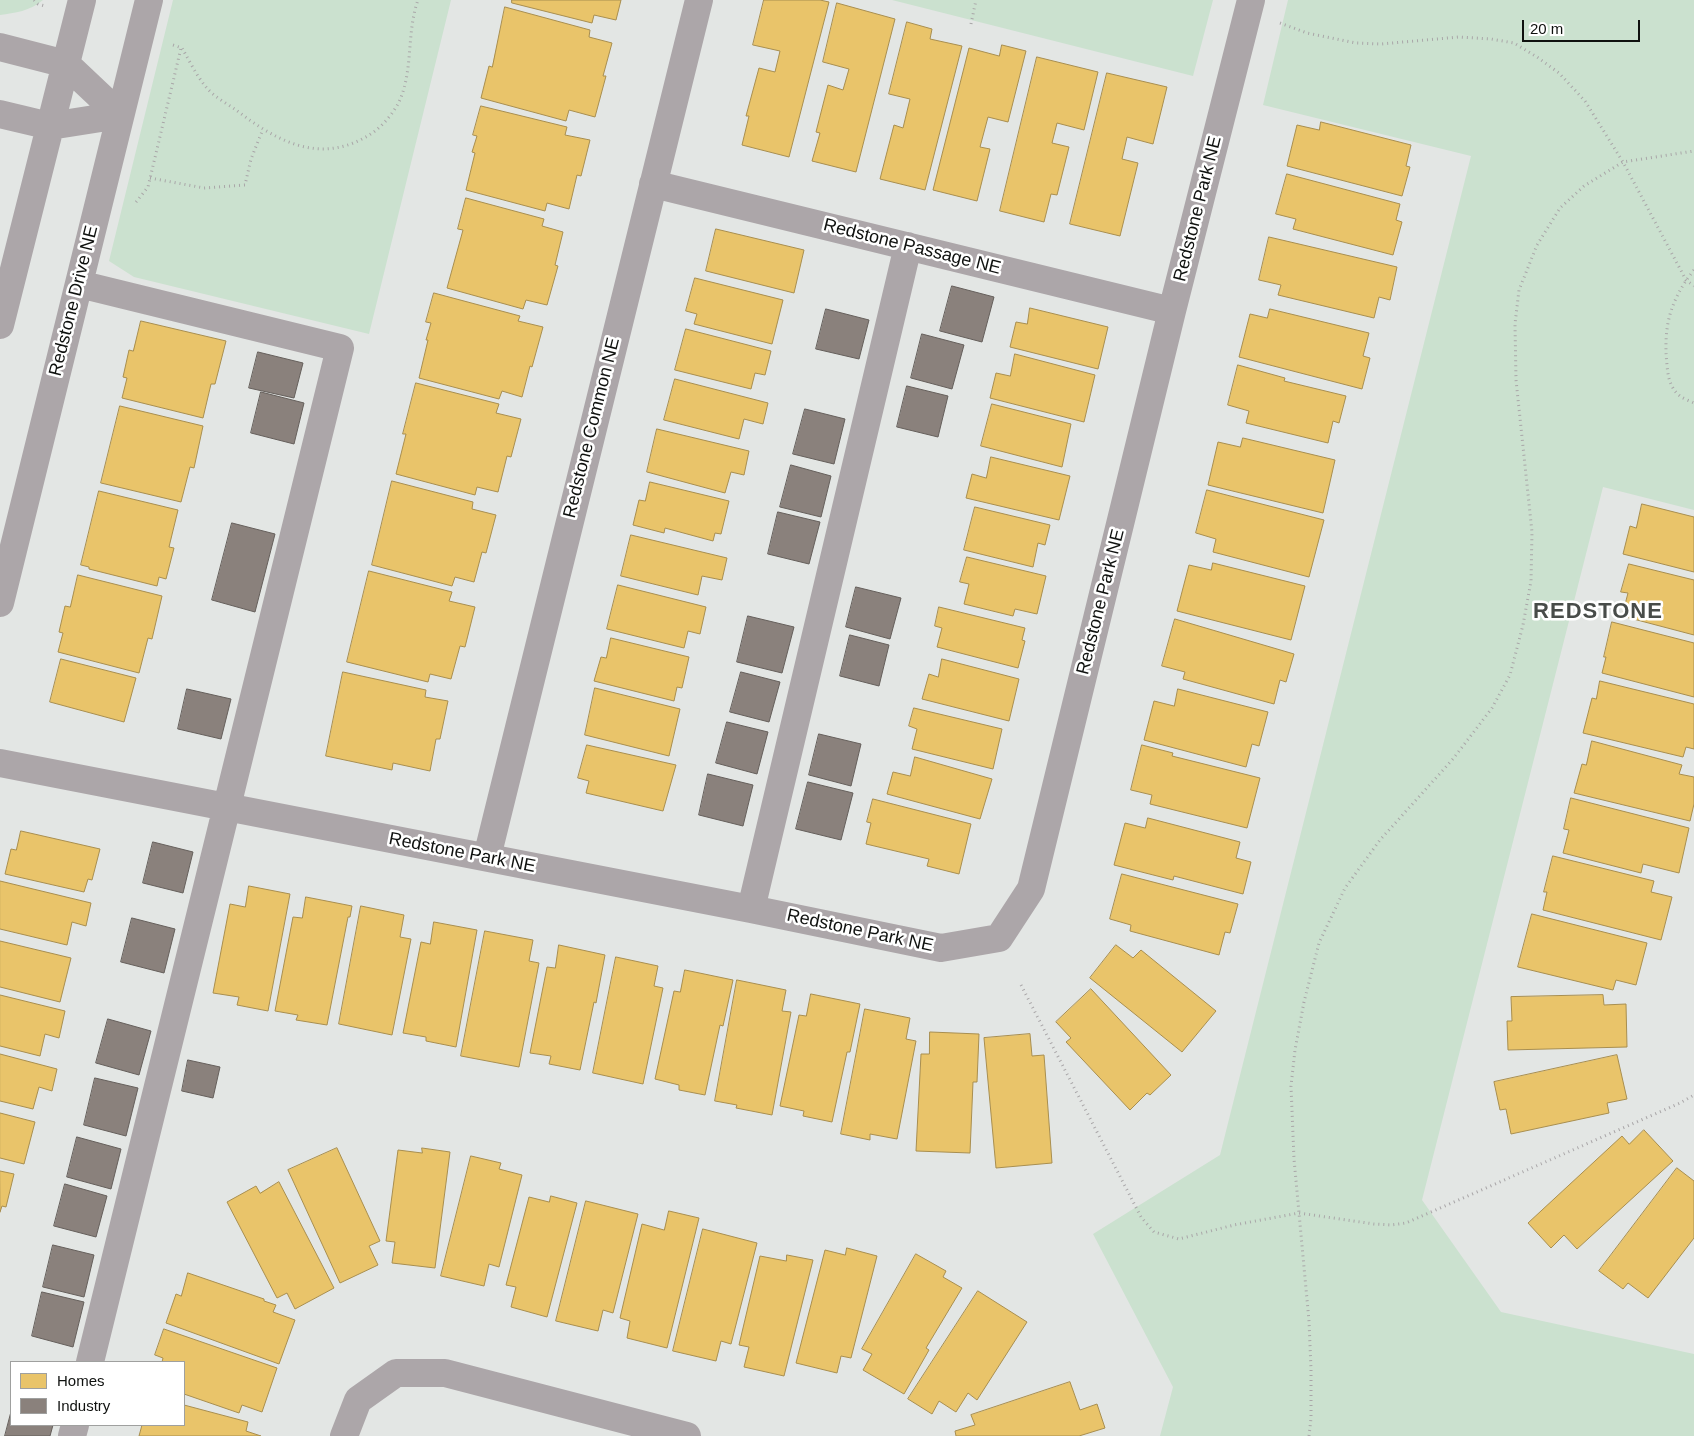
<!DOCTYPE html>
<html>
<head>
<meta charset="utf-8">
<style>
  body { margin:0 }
  #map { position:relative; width:1694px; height:1436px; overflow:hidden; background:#e3e6e4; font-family:Arial,sans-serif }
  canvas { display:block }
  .legend { position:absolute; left:10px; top:1361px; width:175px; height:65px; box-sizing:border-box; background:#fff; border:1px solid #9fa09f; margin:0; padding:6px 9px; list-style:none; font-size:15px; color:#0f110f }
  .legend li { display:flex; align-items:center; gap:10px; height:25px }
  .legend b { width:25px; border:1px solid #9fa09f }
  .scale { position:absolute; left:1522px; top:20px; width:118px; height:22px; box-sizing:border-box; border:2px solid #0f110f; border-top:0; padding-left:6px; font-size:15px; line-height:18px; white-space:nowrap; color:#0f110f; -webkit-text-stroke:4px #fff; paint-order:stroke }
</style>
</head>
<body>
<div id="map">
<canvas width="1694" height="1436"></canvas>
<ul class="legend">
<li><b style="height:14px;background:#e9c46a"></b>Homes</li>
<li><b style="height:14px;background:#8a817c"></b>Industry</li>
</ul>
<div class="scale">20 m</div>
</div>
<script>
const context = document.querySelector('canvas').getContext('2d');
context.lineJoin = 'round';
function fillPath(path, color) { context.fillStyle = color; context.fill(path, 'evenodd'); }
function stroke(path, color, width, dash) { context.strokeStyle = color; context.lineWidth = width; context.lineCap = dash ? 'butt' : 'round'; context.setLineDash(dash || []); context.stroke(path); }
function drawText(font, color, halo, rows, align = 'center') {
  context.font = font + ' Arial,sans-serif'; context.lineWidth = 5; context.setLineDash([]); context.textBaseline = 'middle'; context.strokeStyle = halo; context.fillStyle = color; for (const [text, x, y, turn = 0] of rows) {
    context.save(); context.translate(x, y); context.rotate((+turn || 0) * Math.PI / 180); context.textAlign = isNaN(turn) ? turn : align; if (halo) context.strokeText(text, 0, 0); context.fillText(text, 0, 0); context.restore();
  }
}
fillPath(new Path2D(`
  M0,0H43C30,11 15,13 0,15Z
  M173,0H451L369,334L134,277L109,261Z
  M892,0H1213L1193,76Z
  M1288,0H1694V510L1603,487L1422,1200L1501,1312L1694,1354V1436H1160L1173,1387L1093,1234L1220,1155L1471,156L1263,105Z`), '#cbe1cf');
const homes = new Path2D(`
  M512,0H621L616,20L594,15L592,23L512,3Z
  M764,0H820L829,2L789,157L742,145L749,116H746L759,68L775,72L780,51L753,45Z
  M837,3L895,19L856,172L812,161L820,133L816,132L828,85L843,90L849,69L823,62Z
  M505,7L590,30L589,37L612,43L603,76H606L595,117L569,110L566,121L481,98L489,66L492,67Z
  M907,22L932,29L930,39L962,46L925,190L880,179L894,125L903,128L910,99L889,94Z
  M1002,45L1026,51L1008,122L988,117L980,147L990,149L977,201L933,190L969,48L999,56Z
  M1037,57L1098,72L1084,130L1057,123L1052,143L1069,147L1057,195L1051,194L1044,222L1000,211Z
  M1107,73L1167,87L1153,144L1127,137L1122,159L1138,163L1120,236L1070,224Z
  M481,106L567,127L565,135L590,140L581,176L577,175L569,209L547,203L545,211L466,190L475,153L472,152L477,136L473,135Z
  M1321,122L1411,145L1406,166L1410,167L1402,196L1287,166L1297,125L1319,130Z
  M1287,174L1400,204L1396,220L1402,222L1393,255L1293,229L1296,219L1276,214Z
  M466,198L544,219L542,226L563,232L555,265L558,266L547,305L526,300L523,309L447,288L463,230L458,229Z
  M716,229L804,250L794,293L706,271Z
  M1269,237L1397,267L1390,300L1379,297L1374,318L1278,295L1281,285L1259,280Z
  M695,278L783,300L772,344L694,324L697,314L686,311Z
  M434,293L520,316L518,321L543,327L532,367L530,366L522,397L502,391L499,399L419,378L428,340H426L431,323L426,322Z
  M1030,308L1108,327L1098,369L1010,347L1016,322L1027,324Z
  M1270,309L1369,333L1363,356L1370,358L1362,389L1239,357L1250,314L1267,318Z
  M141,321L226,341L215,384H211L203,418L122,398L127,378L123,377L129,350L133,351Z
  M686,329L771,351L765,375L755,373L751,389L675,370Z
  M1015,354L1095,375L1084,422L990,398L996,373L1010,376Z
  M1238,365L1285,378L1284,381L1346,396L1339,423L1333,421L1328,443L1246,423L1249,411L1228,405Z
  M675,379L768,403L763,424L744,419L739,439L664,420Z
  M416,383L499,404L496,413L521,419L511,457L507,456L498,492L477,487L475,495L396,474L406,434H403Z
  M992,404L1071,424L1062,467L981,446Z
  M120,406L203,426L194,468L190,467L181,502L101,483Z
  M657,429L749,451L744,475L731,472L725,493L647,472Z
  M1243,438L1335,460L1323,513L1208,485L1218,442L1240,447Z
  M991,457L1070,476L1059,520L966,498L972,474L986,478Z
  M392,481L473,502L472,509L496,515L486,553L482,552L474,582L455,577L452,586L372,565Z
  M650,482L729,501L721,534L715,533L713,541L665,528L664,533L633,525L639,500L645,501Z
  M1207,490L1324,520L1309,577L1213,552L1216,539L1196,533Z
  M99,491L178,510L169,547L174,548L166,579L159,577L157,586L89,569V567L81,565Z
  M1642,504L1694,517V572L1623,554L1630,526L1636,528Z
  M975,507L1050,525L1045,545L1038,543L1033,567L964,550Z
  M631,535L727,558L722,580L702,576L698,595L621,576Z
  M967,557L1046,576L1037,614L1015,609L1013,616L964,604L969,584L960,582Z
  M1213,563L1305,586L1291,640L1177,611L1189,565L1211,570Z
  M1629,564L1694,580V635L1622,616L1628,593L1621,592Z
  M369,571L452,592L449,601L475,607L465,647L460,646L451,679L430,674L428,682L347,662Z
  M78,575L162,596L152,639L148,638L139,673L58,652L63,633L59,632L65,606L70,607Z
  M618,585L706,607L700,634L688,631L684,648L607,629Z
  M939,607L1025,628L1022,640L1025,641L1018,668L937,647L942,628L935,626Z
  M1175,619L1294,654L1286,682L1280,680L1274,704L1183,679L1185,672L1162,666Z
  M1612,622L1694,643V697L1602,673L1606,657H1604Z
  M611,638L689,657L682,688L677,687L674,701L594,681L601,657L606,658Z
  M61,659L136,678L124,722L50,702Z
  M942,659L1019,679L1009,721L922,699L929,674L938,677Z
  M343,672L426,690L425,697L448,701L440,739H436L430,771L393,763L392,770L326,756Z
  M1600,681L1694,704V749L1686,747L1683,757L1583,733L1592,698L1596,699Z
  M595,688L680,709L669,756L585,735Z
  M1178,689L1268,712L1259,746L1252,744L1246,767L1144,740L1154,701L1174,706Z
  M914,708L1002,729L993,769L912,749L917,729L909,726Z
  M1592,741L1682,765L1679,774L1694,777V804L1690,821L1574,793L1582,764L1586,765Z
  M587,745L676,765L663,811L586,793L589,781L578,778Z
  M1142,745L1173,753L1172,756L1260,778L1247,828L1150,804L1152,795L1131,790Z
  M915,757L992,779L980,819L887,794L893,772L910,776Z
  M1571,798L1689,828L1679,873L1643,864L1641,873L1563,853L1569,830L1564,829Z
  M873,799L971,824L959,874L927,866L929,859L866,844L871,823L867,822Z
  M1148,818L1240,842L1236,858L1251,862L1243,894L1174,876L1173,880L1114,865L1125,823L1145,828Z
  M21,831L100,849L92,880L88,879L84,892L5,874L11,849L16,850Z
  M1553,856L1654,881L1651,892L1672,897L1661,940L1543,910L1547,892H1544Z
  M1122,874L1238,904L1230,933L1225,932L1219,955L1130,931L1131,925L1110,919Z
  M0,881L91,903L86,926L72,922L67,945L0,929Z
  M249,886L290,894L268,1011L237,1005L239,997L213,993L230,904L245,907Z
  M306,897L352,906L350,917H348L327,1025L296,1020L298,1015L275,1011L293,917L302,918Z
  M361,906L404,915L400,937L411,939L392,1035L339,1024Z
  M1532,914L1647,943L1636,985L1616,980L1613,990L1518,967Z
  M434,922L477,930L456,1047L426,1041V1037L403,1033L421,942L430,944Z
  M485,931L533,940L529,961L539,963L519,1067L461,1056Z
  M0,941L71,958L60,1002L0,987Z
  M559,945L605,955L596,1003L594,1002L580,1070L549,1064L551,1056L530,1053L547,967L555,968Z
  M1116,945L1133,958L1141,950L1216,1011L1182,1052L1090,978Z
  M616,957L658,966L654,986L663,988L643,1084L593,1073Z
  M685,970L733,980L723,1026L720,1025L705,1095L679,1090V1085L655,1079L674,991L680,992Z
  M737,980L786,990L782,1011L791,1012L772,1115L736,1108L737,1105L715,1101Z
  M1091,989L1171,1075L1150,1095L1147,1093L1130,1110L1066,1042L1071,1038L1056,1022Z
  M811,994L860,1004L850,1052H847L832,1122L803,1116L804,1111L780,1106L799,1015L806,1016Z
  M0,995L65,1011L59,1038L45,1034L40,1056L0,1046Z
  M1603,995L1604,1005L1626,1004L1627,1047L1508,1050L1507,1021H1512L1511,997Z
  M865,1009L910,1018L906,1039L916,1041L897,1139L870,1134V1140L841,1134Z
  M930,1032L979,1034L977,1082H973L970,1153L916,1151L921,1054H929Z
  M1030,1034L1032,1056L1044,1055L1052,1163L996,1168L984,1038Z
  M0,1054L57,1069L52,1091L39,1087L33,1109L0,1101Z
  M1617,1055L1627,1099L1607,1103L1609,1113L1511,1134L1506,1109L1500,1110L1494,1082Z
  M0,1113L35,1122L24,1164L0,1158Z
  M1644,1130L1673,1161L1577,1249L1564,1235L1551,1248L1528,1223L1622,1136L1629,1144Z
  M337,1148L380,1241L369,1246L378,1265L340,1283L288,1170Z
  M422,1148L450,1152L435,1268L392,1263L395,1242L386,1241L398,1150L422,1153Z
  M471,1156L501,1163L499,1169L522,1175L499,1267L489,1264L484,1286L441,1276Z
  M1677,1168L1694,1181V1238L1648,1298L1628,1283L1623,1289L1599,1271Z
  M0,1171L14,1174L6,1207L2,1206L0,1212Z
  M279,1182L334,1288L295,1309L287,1293L277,1298L227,1202L256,1186L260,1193Z
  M551,1196L577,1203L547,1317L511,1307L516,1287L506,1285L529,1197L549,1202Z
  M586,1201L638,1214L613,1313L603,1310L598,1331L556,1321Z
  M669,1211L699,1218L667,1348L627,1338L630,1321L620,1318L642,1224L664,1230Z
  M703,1229L757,1243L731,1344L721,1341L716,1361L673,1351Z
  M847,1248L877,1256L851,1358L841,1356L837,1373L796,1363L825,1250L845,1255Z
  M916,1254L946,1271L943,1277L962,1288L926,1348L929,1350L904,1394L863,1370L872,1354L862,1349Z
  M787,1255L813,1260L784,1376L744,1367L749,1347L739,1345L760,1256L786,1261Z
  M188,1273L264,1299V1301L276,1305L273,1312L295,1320L279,1364L166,1323L176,1294L181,1296Z
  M978,1291L1027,1322L977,1400L968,1393L956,1412L939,1401L932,1414L908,1399Z
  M164,1329L277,1368L262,1412L242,1405L239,1413L184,1394V1362H162L163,1358L155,1355Z
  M1070,1382L1080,1410L1097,1404L1105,1428L1079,1436H956L955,1431L975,1425L971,1415Z
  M184,1405L248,1422L246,1431L261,1436H139L142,1425H184Z`);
fillPath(homes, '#e9c46a');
stroke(homes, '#a88e4f', 1);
const industry = new Path2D(`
  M952,286L994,297L982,342L940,331Z
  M826,309L869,320L859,359L816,349Z
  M922,334L964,345L952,389L911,378Z
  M258,352L303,363L294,398L249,388Z
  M907,386L948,396L938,437L897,427Z
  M261,392L304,403L294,444L251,433Z
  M805,409L845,419L834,464L793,454Z
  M791,465L831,476L821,517L780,507Z
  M778,512L820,522L809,564L768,554Z
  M232,523L275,534L255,612L212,600Z
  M856,587L901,598L890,639L846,627Z
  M748,616L794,627L782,673L737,662Z
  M850,635L889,645L879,686L840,676Z
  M741,672L780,682L769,722L730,712Z
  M187,689L231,699L221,739L178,729Z
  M727,722L768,732L757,774L716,763Z
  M819,734L861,744L851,786L809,775Z
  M708,774L753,785L743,826L699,815Z
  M808,782L853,793L841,840L796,829Z
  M153,842L193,852L183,893L143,883Z
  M132,918L175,929L164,973L121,962Z
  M108,1019L151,1031L139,1075L96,1063Z
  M188,1060L220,1067L213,1098L182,1091Z
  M95,1078L138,1088L126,1136L84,1125Z
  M77,1137L121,1149L111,1189L67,1177Z
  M65,1184L107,1196L96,1237L54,1226Z
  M53,1245L94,1255L84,1297L43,1287Z
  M42,1292L84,1302L73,1347L32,1336Z
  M11,1412V1425H53L50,1436H5Z`);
fillPath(industry, '#8a817c');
stroke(industry, '#655f5b', 1);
stroke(new Path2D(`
  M34,0L38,4L45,6
  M1280,23L1307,33L1356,43L1381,44L1459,37L1491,39L1514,43L1537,57L1559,73L1585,101L1623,162L1686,280L1694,286
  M971,24L976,0
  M173,45L182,48C189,60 196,75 206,87C213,96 226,103 236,110C274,139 316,164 364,138C378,131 390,118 398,104C414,72 406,33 418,0
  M150,178L204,188L245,185L251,159L263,129
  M136,202L148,187L181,48
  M1694,270C1670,300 1663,327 1667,365C1668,377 1670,388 1680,396C1684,399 1690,401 1694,403
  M1021,985L1141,1217L1154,1232L1179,1239L1234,1225L1299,1213L1374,1224L1391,1225L1406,1223L1680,1103L1694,1095
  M1309,1436L1311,1418V1369L1309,1321L1294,1159L1291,1086L1295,1050L1304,1002L1319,943L1345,888L1380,840L1453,759L1492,708L1510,675L1523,625L1531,581L1532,532L1516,380L1515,324L1519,290L1537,245L1560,208L1584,186L1623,162L1694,151`), '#a9a6a8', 3, [1, 4]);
stroke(new Path2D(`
  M0,47L66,64L120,115
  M0,114L50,126L120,115
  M653,184L1172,311
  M79,284L340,348L90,1362
  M0,325L82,0
  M0,603L149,0
  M0,763L751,909L941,948L999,938L1031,889L1172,311L1251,0
  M487,857L699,0
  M751,909L908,246
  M72,1436L75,1425
  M344,1436L358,1400L396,1373H445L687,1436`), '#aca6a9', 28);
drawText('18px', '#0f110f', '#fff', [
  ["Redstone Park NE",1198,209,-76],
  ["Redstone Passage NE",912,247,14],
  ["Redstone Drive NE",74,301,-76],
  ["Redstone Common NE",592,428,-76],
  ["Redstone Park NE",1101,602,-76],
  ["Redstone Park NE",462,853,11],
  ["Redstone Park NE",860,931,12]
]);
context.letterSpacing = '1px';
drawText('bold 22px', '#484c49', '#fff', [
  ["REDSTONE",1598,612]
]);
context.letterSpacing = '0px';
</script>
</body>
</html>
